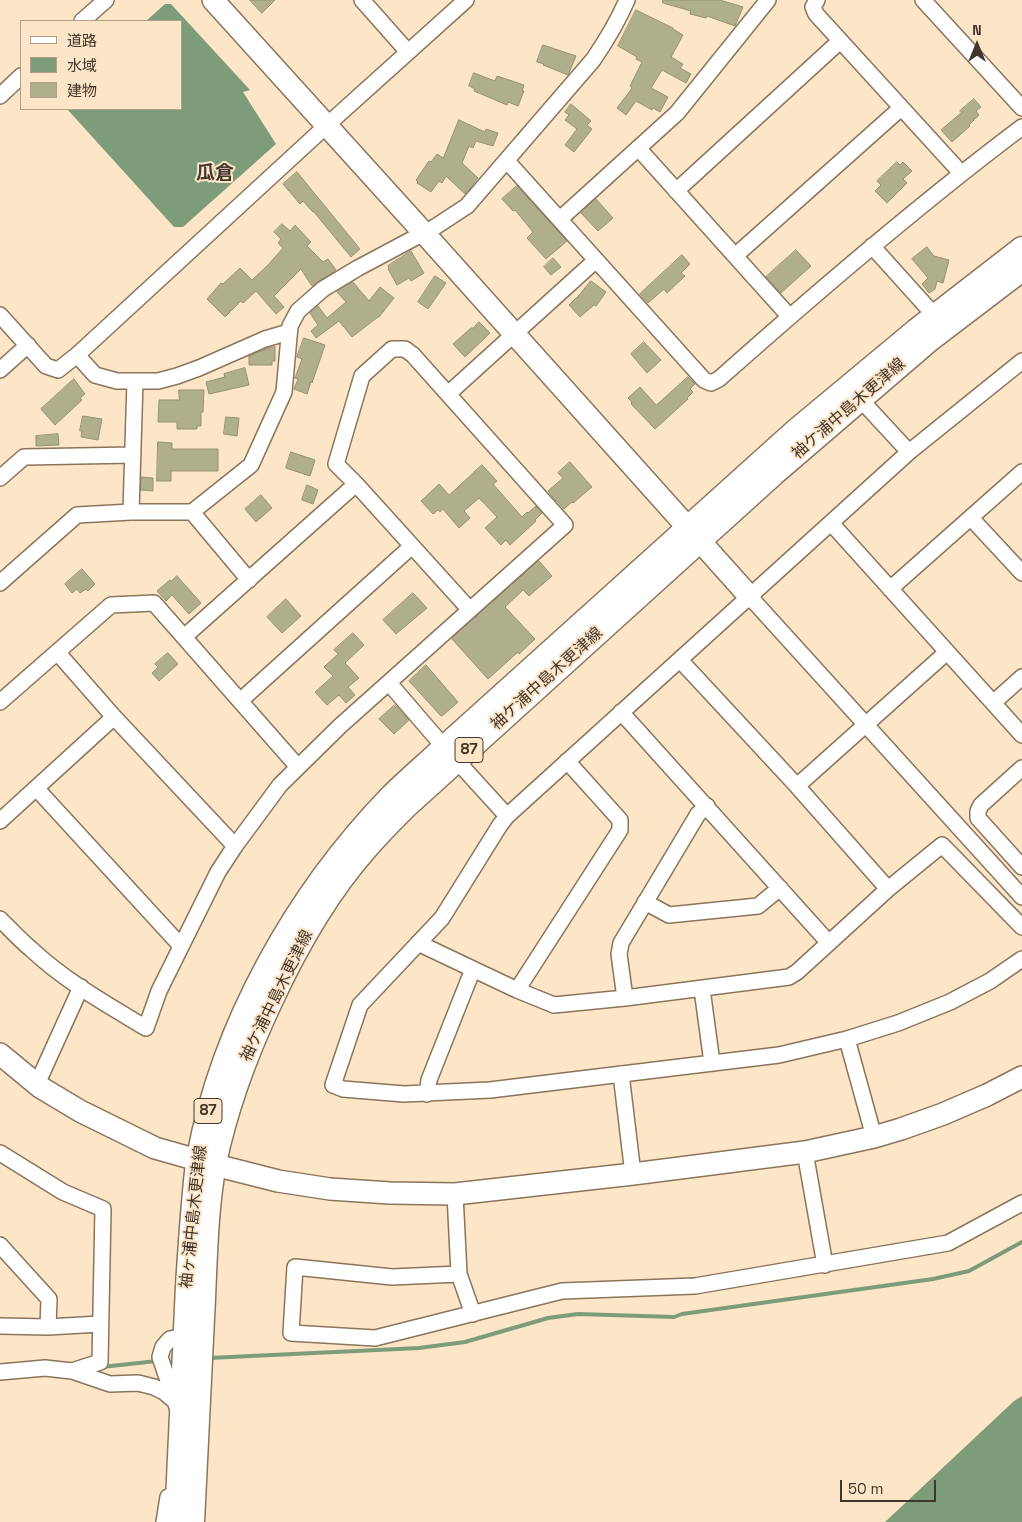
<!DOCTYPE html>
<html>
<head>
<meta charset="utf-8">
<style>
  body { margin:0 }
  #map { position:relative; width:1022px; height:1522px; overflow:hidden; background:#fde5c8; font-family:"Space Grotesk","Noto Sans JP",sans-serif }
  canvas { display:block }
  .legend { position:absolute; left:20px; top:20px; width:162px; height:90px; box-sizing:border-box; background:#fde5c8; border:1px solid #b19f89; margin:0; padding:6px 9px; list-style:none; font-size:15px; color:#40362b }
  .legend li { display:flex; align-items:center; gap:10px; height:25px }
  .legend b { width:25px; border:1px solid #b19f89 }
  .north { position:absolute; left:952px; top:20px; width:50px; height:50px; -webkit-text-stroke:4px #fde5c8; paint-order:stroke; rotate:0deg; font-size:14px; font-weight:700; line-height:20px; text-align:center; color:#40362b }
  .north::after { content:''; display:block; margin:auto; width:18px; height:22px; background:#40362b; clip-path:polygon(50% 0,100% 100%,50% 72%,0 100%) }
  .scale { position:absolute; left:840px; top:1480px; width:96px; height:22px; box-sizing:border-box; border:2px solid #40362b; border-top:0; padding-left:6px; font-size:15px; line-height:18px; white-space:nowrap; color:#40362b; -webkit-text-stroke:4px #fde5c8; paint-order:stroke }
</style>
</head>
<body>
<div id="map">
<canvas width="1022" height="1522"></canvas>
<ul class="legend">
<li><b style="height:6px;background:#fff"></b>道路</li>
<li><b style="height:14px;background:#7d9c7a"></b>水域</li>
<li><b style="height:14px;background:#afaf8d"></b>建物</li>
</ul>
<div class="north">N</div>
<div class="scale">50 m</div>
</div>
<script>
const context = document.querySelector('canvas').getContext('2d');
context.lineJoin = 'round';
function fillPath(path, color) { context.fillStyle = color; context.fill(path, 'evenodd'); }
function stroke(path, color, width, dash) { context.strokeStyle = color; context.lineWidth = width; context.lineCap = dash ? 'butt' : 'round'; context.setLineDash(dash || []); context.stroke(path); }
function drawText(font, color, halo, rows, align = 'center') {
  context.font = font + ' "Space Grotesk","Noto Sans JP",sans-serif'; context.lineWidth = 4; context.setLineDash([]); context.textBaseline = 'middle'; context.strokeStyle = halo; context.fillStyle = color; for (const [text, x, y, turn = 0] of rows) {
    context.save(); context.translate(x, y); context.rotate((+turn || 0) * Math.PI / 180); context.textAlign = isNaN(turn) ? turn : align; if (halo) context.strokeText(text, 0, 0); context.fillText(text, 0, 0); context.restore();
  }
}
fillPath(new Path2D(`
  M165,4H171L250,90L243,92L276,144L183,227H174L67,109H181V21H146Z
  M1022,1396V1522H885L1014,1401Z`), '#7d9c7a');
stroke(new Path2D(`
  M209,1358L419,1348L465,1342L548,1318L578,1314L674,1317L682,1314L933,1279L969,1271L1022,1242
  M102,1367L157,1361`), '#7d9c7a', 4);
const building = new Path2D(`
  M250,0H275L262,13Z
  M663,0H720L743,7L735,26L707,16L706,18L690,14L691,11L663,3Z
  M636,10L673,28V29L683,35L671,57L683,64L680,68L691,74L686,83L662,70L651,88L668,97L660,112L653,108L652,110L636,101L626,115L617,108L632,88L630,86L642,62L636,59L637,57L618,46Z
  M543,45L576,56L568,75L543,65L544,64L537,62Z
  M474,73L495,81L497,76L524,85L522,91H524L518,106L508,102L507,105L474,91L475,89L469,86Z
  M974,99L981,107L976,111L979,115L969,125L970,126L952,142L941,130L962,112L960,111Z
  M571,104L590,120L591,121L587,125L592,129L574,152L565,145L577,129L565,120L569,115L565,112Z
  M459,120L485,132L486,129L498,133L493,146L476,141L473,148L469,146L462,163L478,178L465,194L446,176L442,183L439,181L431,192L417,183L418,182L416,180L429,161L431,162L437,154L443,158Z
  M897,162L900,165L903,162L912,171L903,179L907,183L887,203L875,191L881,185L877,181Z
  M297,172L360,249L351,257L314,212H313L303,201L300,204L283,184Z
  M517,186L567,241L546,259L527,238L533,232L515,210L513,211L502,199Z
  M596,199L613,218L598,231L581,213Z
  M282,224L290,231L295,225L311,242L307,246L323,262L328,259L336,270L312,286L301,269L274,296L284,307L276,314L256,291L243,303L241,301L225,317L207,299L221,283L223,284L240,268L252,280L268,265L283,248L278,243L281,239L274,232Z
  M927,247L934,256L949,260L943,283L937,281L935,289L929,293L922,284L928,278L912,259Z
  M796,250L811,266L781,293L766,277Z
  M411,251L424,273L411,281L409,278L397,285L388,269L389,268L388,266Z
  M682,255L690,264L681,273L685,276L667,293L664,289L648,303L640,294Z
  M553,258L561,267L551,275L544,267Z
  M435,276L446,283L428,309L418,302Z
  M591,281L606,292L596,306L594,305L580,317L569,305L580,294Z
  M353,282L369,301L380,287L394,298L379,317H378L352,337L339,321L316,338L311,331L318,325L310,313L318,306L327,318L346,302L337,292Z
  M479,322L490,333L465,357L453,344L471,328H473Z
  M304,338L325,345L312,383L311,382L307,394L294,389L298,379L295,378L302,359L297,357Z
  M644,342L661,360L647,373L631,354Z
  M275,347V361H272V365H249V356L268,348Z
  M245,368L249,385L209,394L206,382L225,377L224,374Z
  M688,377L695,384L690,389L693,392L687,398L688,399L655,429L632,405L631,403L632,402L628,398L640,387L656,405Z
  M74,379L85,394L80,398L82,400L55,425L41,409Z
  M179,390H204L203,412H201V426H197V429H177V422H158L159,400H179Z
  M83,416L102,419L98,440L81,437L82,431H80Z
  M226,417L239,418L237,436L224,434Z
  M58,434L59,445L36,446V436Z
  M158,442L172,443V449H218V471H171V481H157Z
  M291,452L315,460L310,476L286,468Z
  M570,462L592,487L573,503L572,502L564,509L556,500V501L548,491L563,478L558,473Z
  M482,465L497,481L493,484L522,517L527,512L528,513L536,506L542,513L535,520L536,521L510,545L506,540L501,545L485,528L497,517L479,498L464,511L470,518L459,528L443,509L440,512L438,510L433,514L421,501L439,484L449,495Z
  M141,477L153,478V491L141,490Z
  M307,485L318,490L313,504L302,500Z
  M261,495L272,508L256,522L245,509Z
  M539,561L552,576L529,596L523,590L505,607L535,639L519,654L518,652L488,679L452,639Z
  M82,569L95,584L88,591L86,589L80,593L77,589L72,593L65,584Z
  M177,576L201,603L189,614L172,595L166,601L157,591L170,580L171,581Z
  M413,593L427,608L396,634L383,620Z
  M286,599L301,616L282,633L267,617Z
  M353,633L364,645L345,663L359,678L348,687L355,695L346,703L339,695L327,705L315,692L333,676L324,667L338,654L334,650Z
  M168,653L178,664L159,681L152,673L158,667L155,664Z
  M426,665L458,702L442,716H441L409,681Z
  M395,705L409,720L394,734L379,719Z`);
fillPath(building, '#afaf8d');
stroke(building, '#939372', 1);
const street = new Path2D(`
  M362,0L408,52
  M817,0L813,7L816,14L961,173
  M923,0L1022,108
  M82,21L106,0
  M0,96L21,76
  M638,148L789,316
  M507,161L704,380L711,383L719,379C817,292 917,206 1022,127
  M676,191L840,41
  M560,219L677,113L768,0
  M872,246L935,316
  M735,256L901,108
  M0,315L46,366L58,370L77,355L95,375L117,381H158L177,376L199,368L265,339L289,332
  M77,355L326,126L466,0
  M1022,361L909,452L507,816L500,825L442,918L360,1005L333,1085L343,1089L404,1094L490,1090L779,1055L847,1039L898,1023L950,1002L990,981L1022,959
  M0,370L28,345
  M448,394L596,260
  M860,399L909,452
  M0,478L24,457L133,455
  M131,512L135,381
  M192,512L249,580
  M971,518L1022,573
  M831,523L1022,735
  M0,583L77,515L131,512H192L251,465L284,392L290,326L298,311L323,289L358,268L435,227L467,206L593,60C606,41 618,21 627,0
  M890,589L1022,472
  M750,597L1022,897
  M184,637L356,484
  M57,652L114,717L235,846
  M680,660L797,786L888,889
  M389,683L444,747
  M240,701L412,546
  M0,702L111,605L154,603L298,767
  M993,703L1022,677
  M621,712L829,943
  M457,761L507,816
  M1022,768L981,805L978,811V818L1022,867
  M797,786L947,652
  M36,788L181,946
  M0,821L114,717
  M645,902L669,915L758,906L780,888
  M0,919C10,929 20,940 31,949C65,981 106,1004 146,1028L159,991L218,872L235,846L280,785L340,726L565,525L413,355L405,349H392L362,376L336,464L356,484L470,610
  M418,943L517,990L554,1005L625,998L789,977L797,972L888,889L942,845L1022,927
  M702,989L712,1063
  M517,990L620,830V820L567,761
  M625,998L619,954L621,943L698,814L707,806
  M847,1039L874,1137
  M621,1074L633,1174
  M37,1084L81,987
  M427,1094L429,1080L473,969
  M805,1152L825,1265
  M0,1153L63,1192L103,1209L100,1362L72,1371
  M455,1194L459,1274L473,1314
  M0,1245L49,1299L48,1327
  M459,1274L392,1277L295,1267L291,1333L375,1338L562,1291L695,1286L948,1243L1022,1203
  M0,1326L48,1327L100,1324
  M0,1372L45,1368L72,1371L110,1384L138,1383L154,1387L164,1392L176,1402
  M177,1407L160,1357L163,1347L170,1339L184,1336
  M164,1522L168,1497`);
const secondary = new Path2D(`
  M213,0L424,233L750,597
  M0,1054L40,1087L80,1111L155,1148L215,1165L278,1181L330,1189L390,1193L455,1194L633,1174L805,1152L874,1137L901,1129L943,1114L987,1095L1022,1077`);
const primary = new Path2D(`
  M176,1522C180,1443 183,1365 187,1286C189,1255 191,1224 194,1192C195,1181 196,1169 198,1158C222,1025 297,893 391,796C408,779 427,763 444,747L796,430L915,331L1022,248
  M193,1522C197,1447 200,1372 204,1298C206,1253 207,1207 215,1163C227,1105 246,1055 271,1002C296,948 327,893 367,848C379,834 393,820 407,806L774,474L930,340L1022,270`);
stroke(street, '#8a755a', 18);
stroke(secondary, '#8a755a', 24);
stroke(primary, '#8a755a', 25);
stroke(street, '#fff', 15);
stroke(secondary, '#fff', 21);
stroke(primary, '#fff', 22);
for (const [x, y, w] of [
  [469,750,28],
  [208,1111,28]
]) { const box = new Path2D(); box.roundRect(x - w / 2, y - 12.5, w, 25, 4); context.fillStyle = '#fde5c8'; context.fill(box); stroke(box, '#40362b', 1); }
drawText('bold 15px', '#40362b', null, [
  ["87",469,750],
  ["87",208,1111]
]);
drawText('16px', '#40362b', '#fde5c8', [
  ["袖ケ浦中島木更津線",849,409,-41],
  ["袖ケ浦中島木更津線",547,679,-42],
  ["袖ケ浦中島木更津線",277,996,-64],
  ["袖ヶ浦中島木更津線",194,1217,-84]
]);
drawText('bold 19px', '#40362b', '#fde5c8', [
  ["瓜倉",215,174]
]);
</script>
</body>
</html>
